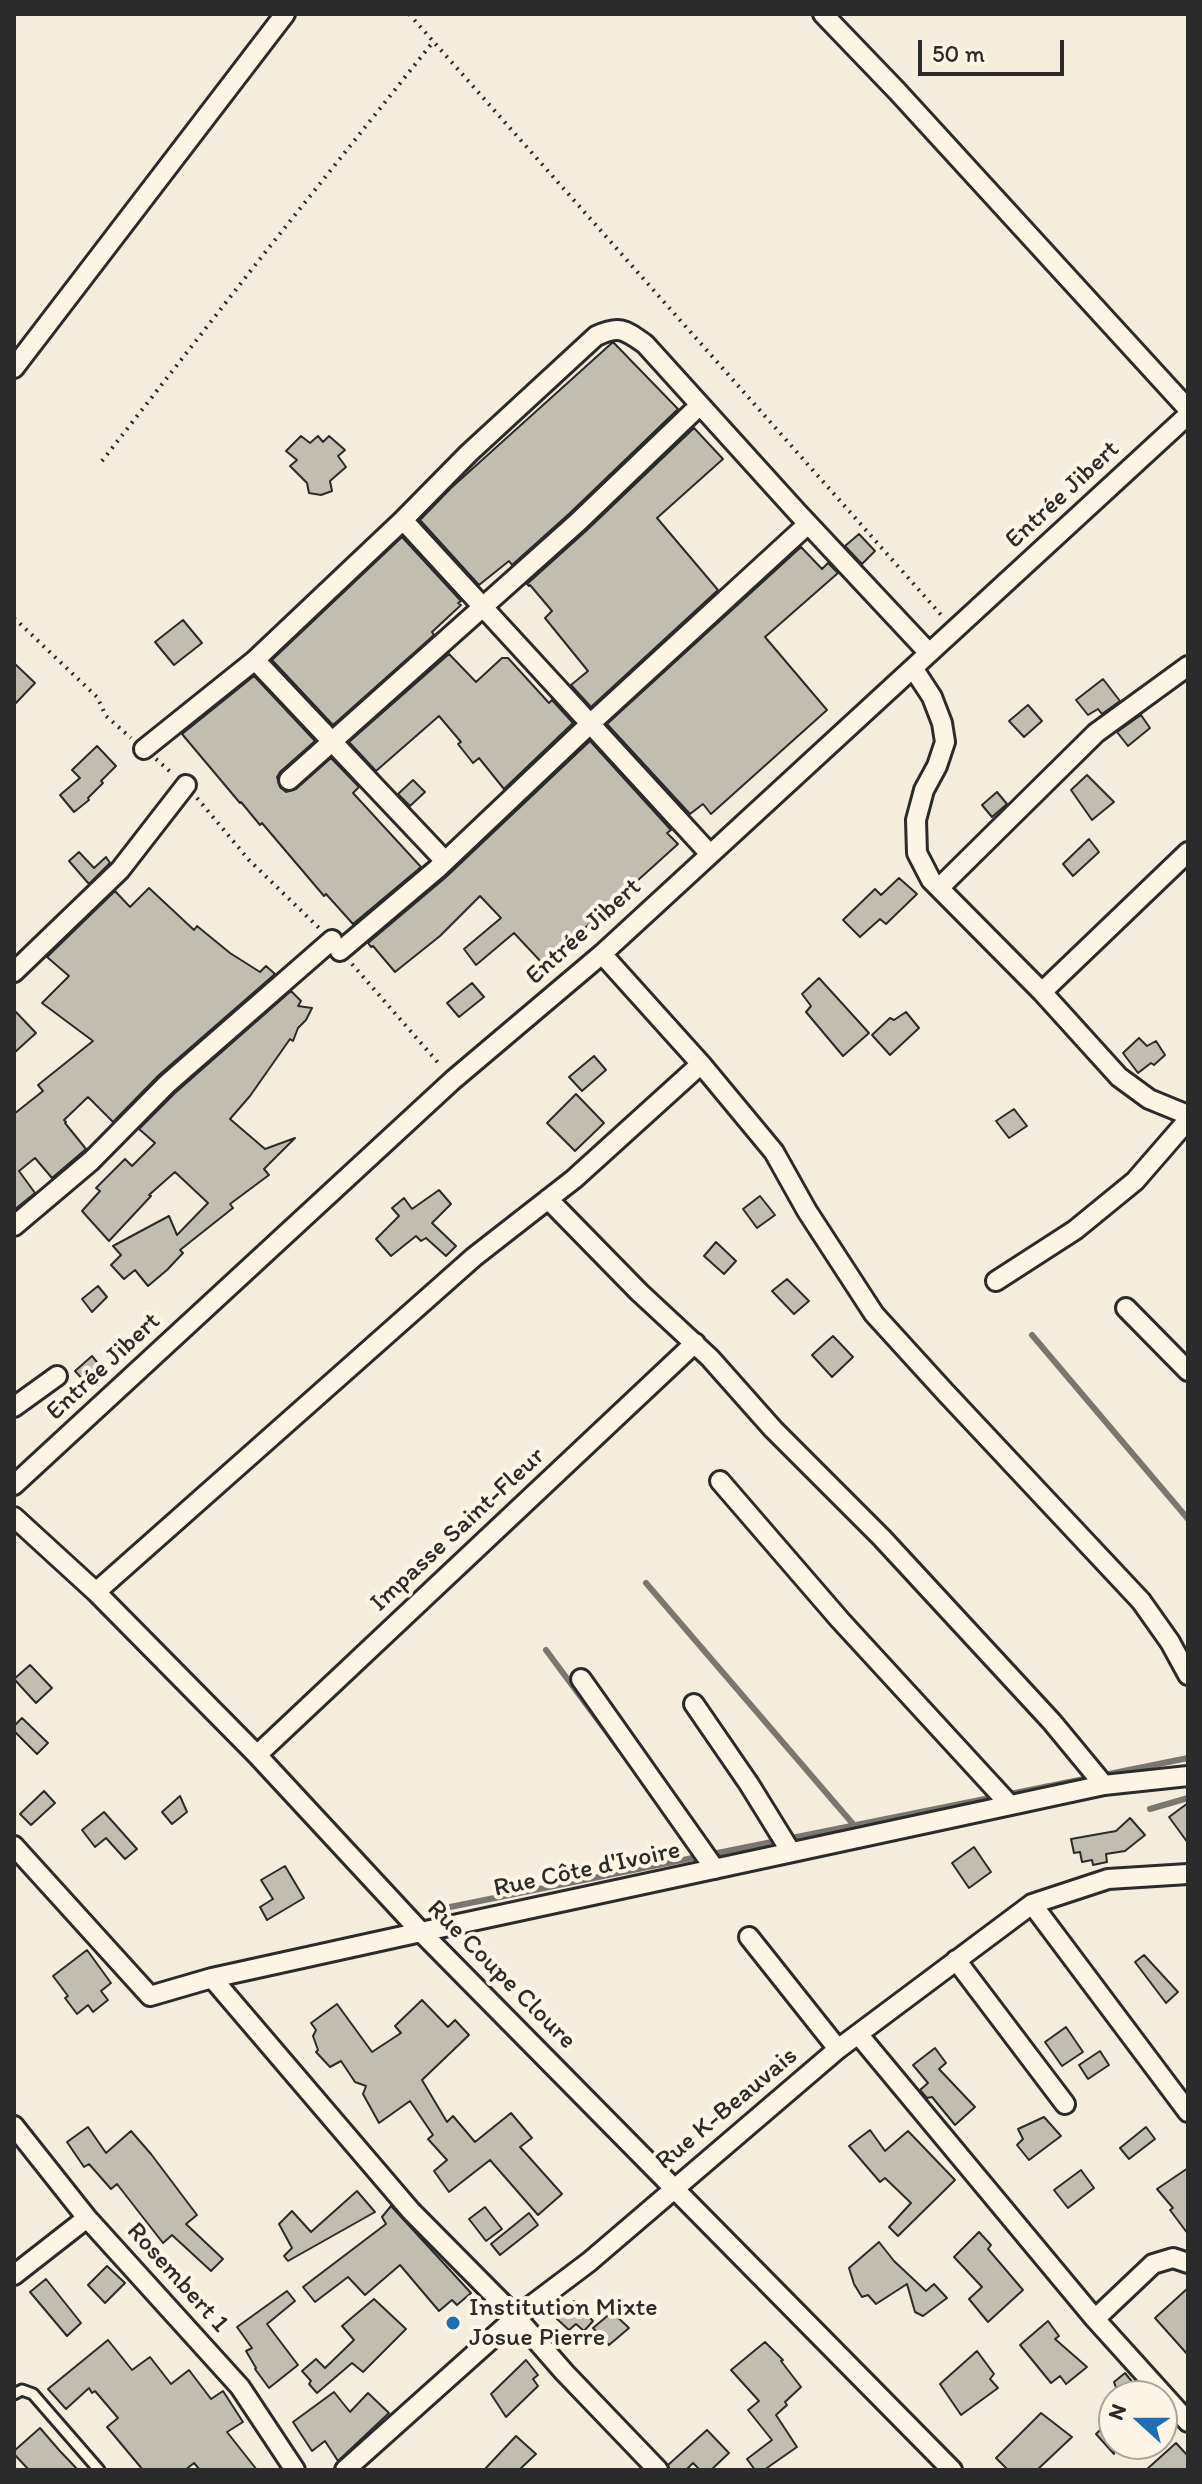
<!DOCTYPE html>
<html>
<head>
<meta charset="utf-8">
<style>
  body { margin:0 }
  #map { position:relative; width:1202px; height:2484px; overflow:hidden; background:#f4edde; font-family:Itim,sans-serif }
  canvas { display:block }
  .frame { position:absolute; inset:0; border:16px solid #2b2b2b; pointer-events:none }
  .north { position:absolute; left:1098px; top:2380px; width:80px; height:80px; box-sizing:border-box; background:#fcf5e5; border:2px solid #a8a49b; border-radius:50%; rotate:291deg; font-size:22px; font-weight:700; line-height:32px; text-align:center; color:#2b2b2b }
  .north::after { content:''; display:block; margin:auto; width:28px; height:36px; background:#1f6fb2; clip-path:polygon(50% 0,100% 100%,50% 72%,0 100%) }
  .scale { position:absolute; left:918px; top:40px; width:146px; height:36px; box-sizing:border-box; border:4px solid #2b2b2b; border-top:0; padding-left:10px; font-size:24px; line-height:28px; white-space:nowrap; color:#2b2b2b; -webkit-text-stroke:6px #fcf5e5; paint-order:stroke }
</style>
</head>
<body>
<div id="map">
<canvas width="1202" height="2484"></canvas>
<div class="frame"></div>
<div class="north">N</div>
<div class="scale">50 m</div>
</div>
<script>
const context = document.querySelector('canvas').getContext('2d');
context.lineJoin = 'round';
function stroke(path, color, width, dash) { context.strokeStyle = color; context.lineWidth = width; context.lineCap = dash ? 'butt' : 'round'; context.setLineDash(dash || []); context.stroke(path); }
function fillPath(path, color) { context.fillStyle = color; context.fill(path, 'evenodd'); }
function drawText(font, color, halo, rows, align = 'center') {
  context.font = font + ' Itim,sans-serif'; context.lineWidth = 8; context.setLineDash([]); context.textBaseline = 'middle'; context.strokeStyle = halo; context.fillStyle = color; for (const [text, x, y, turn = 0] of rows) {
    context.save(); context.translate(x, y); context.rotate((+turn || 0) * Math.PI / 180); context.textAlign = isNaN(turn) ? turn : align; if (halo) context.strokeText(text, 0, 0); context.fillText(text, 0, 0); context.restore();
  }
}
stroke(new Path2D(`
  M1032,1335L1188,1519
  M646,1583L853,1824
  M546,1650L620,1750
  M1150,1809L1188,1798
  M450,1907L1188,1758`), '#7a7771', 6);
const building = new Path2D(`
  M613,342L678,409L570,513L512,565L509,561L479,585L420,520L451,488Z
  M694,428L723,459L657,518L718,590L591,707L571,685L588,671L545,618L552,611L530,585L529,586L527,584L586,531Z
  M301,436L310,443L318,436L323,442L329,436L345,450L338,456L346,467L330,481L332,491L321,495L309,493L307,483L290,466L297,460L286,451Z
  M859,534L875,551L862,564L845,546Z
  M402,537L461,601L458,603L461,605L432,632L434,635L333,725L272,660Z
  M801,547L822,569L828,563L838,573L765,637L827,710L711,814L703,804L690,814L607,724Z
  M183,620L202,643L174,665L155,642Z
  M449,654L476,682L502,658H508L549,703L552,700L573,723L504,789L479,758L473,763L458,744L461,742L439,716L376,771L349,742Z
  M14,663L35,683L14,705Z
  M254,676L315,741L280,772L277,777L280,787L286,792L296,789L331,758L359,787L353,793L421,867L353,924L326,894L324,896L262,823L260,825L241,802L240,803L182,734Z
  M1103,679L1120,701L1102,714L1098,709L1088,715L1076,700Z
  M1028,705L1042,721L1024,737L1009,721Z
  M1141,715L1150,728L1128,746L1117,732Z
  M590,741L671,830L667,833L678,844L544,965L514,933L476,965L464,949L501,918L480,896L440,936L395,972L373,946L371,947L368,943L445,878Z
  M97,746L116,766L101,781L103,783L88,798L89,800L74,812L60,795L80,778L72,770Z
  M1087,775L1114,802L1092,820L1071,790Z
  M413,780L425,792L410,806L398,794Z
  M997,792L1007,804L992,817L982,805Z
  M1089,839L1099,852L1073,876L1063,864Z
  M79,852L94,868L106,857L110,863L89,884L69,861Z
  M899,878L917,894L886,924L880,919L860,937L843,920L875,889L881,895Z
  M149,888L194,930L197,926L230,953L260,972L266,966L275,974L159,1075L113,1122L88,1097L64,1120L66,1122L65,1123L86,1149L52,1178L35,1158L19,1171L35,1193L14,1210V1114L43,1091L38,1085L93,1041L42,1003L69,976L47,957L115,891L130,907Z
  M819,978L869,1033L843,1056L806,1012L811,1006L802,994Z
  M472,983L484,997L459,1017L447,1003Z
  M291,991L301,1001L298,1006L312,1008L306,1020L298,1028L293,1041L290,1039L250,1096L230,1119L265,1149L295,1138L264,1169L269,1175L230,1204L233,1208L180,1250L183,1253L167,1270L148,1286L135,1270L124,1279L111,1265L121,1255L113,1246L169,1216L177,1235L208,1203L175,1172L149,1195L151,1196L109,1241L82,1211L100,1191L96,1188L125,1159L132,1166L155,1143L139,1129L175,1093Z
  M14,1010L36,1033L14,1053Z
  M906,1012L919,1028L890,1055L872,1035L890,1018L894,1020Z
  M1139,1038L1147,1046L1156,1041L1165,1055L1154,1065L1151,1063L1138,1073L1123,1053Z
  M594,1056L606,1070L582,1091L569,1077Z
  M576,1094L604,1123L575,1151L547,1123Z
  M1014,1109L1027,1126L1009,1138L996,1121Z
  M439,1190L451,1204L432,1223L456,1246L446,1256L426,1238L421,1241L416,1236L391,1256L376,1239L399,1216L392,1208L404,1198L412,1209Z
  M760,1196L775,1215L757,1228L743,1209Z
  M716,1242L736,1261L724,1274L704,1256Z
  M787,1279L809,1301L794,1314L772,1291Z
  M98,1286L107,1297L92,1312L82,1299Z
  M833,1336L853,1357L832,1377L812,1355Z
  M92,1356L101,1367L85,1382L75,1371Z
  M30,1665L52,1688L36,1703L14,1679Z
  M22,1718L48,1743L37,1754L14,1731V1726Z
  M44,1791L55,1803L31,1825L20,1814Z
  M180,1796L187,1812L172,1824L162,1812Z
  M1188,1803V1843L1169,1817Z
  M104,1812L137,1849L125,1859L106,1838L95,1847L82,1830Z
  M1130,1818L1145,1835L1125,1851L1106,1854L1107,1862L1093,1865L1092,1860L1082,1862L1080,1852L1074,1853L1071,1839L1116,1831Z
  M974,1847L991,1872L969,1888L952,1863Z
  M285,1866L304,1898L267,1920L260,1907L273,1899L261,1880Z
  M87,1950L111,1983L101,1991L108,2000L93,2012L88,2005L77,2014L65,1998L68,1996L53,1976Z
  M1144,1955L1178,1992L1166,2003L1135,1962Z
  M422,2000L448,2027L455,2020L469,2035L422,2080L447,2122L453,2116L475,2142L511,2113L532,2138L520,2147L562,2194L538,2215L490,2160L449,2192L434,2171L447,2160L428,2139L433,2135L410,2101L379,2123L363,2094L366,2086L355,2082L341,2061L330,2067L316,2052L318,2050L313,2036L316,2030L311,2023L337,2004L372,2052L401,2033L395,2026Z
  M1066,2027L1083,2052L1062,2066L1045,2042Z
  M935,2048L946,2063L939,2069L975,2107L955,2125L932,2097L927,2098L920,2090L928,2083L913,2065Z
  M1100,2051L1109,2065L1088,2079L1079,2065Z
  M1044,2117L1061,2136L1029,2160L1017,2145L1023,2139L1018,2129Z
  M88,2127L106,2153L131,2131L151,2154L197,2215L186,2224L223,2259L211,2271L172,2235L163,2243L117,2184L111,2189L89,2164L84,2167L67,2142Z
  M1146,2127L1155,2139L1129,2159L1120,2148Z
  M870,2130L885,2151L908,2131L955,2180L898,2236L889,2227L911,2203L885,2178L880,2182L849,2146Z
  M1188,2168V2234L1170,2210L1173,2208L1157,2189Z
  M1081,2170L1094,2188L1068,2208L1054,2190Z
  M357,2191L375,2212L288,2261L284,2256L292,2248L279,2224L292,2211L311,2232Z
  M391,2206L471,2293L457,2305L452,2300L439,2311L400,2265L365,2295L348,2277L315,2302L303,2287L386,2224L382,2217Z
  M485,2207L502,2229L486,2241L469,2219Z
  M529,2213L538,2225L500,2255L491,2244Z
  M979,2232L991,2245L988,2249L1023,2290L988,2322L969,2299L982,2287L954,2257Z
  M879,2242L894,2261L926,2291L934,2284L947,2298L923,2316L915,2312L907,2284L876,2304L868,2295L862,2297L854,2284L849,2268Z
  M107,2266L125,2283L105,2303L88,2285Z
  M46,2279L81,2323L67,2336L30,2292Z
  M1188,2288V2355L1155,2318Z
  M287,2291L295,2301L267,2324L298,2365L269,2388L255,2369L256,2368L246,2351L252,2348L237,2327Z
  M374,2299L406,2329L363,2372L352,2363L317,2393L309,2384L311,2381L302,2371L316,2359L325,2368L354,2340L342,2326Z
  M574,2301L593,2321L584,2331L576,2324L569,2330L557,2319Z
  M612,2312L629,2328L609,2345L593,2328Z
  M1048,2321L1059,2336L1055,2339L1087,2367L1066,2384L1060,2376L1051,2383L1020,2345Z
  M108,2340L132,2370L150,2357L171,2384L189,2370L211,2399L223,2391L243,2422L227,2432L257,2470H200L194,2463L185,2470H143L107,2427L118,2418L95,2391L92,2393L89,2388L66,2409L48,2389Z
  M765,2342L783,2360L781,2361L801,2387L785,2402L787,2405L776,2415L797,2447L764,2470H755L747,2459L772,2440L748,2410L759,2401L731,2370Z
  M977,2351L994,2374L990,2379L998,2388L961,2415L940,2384Z
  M526,2360L538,2375L533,2379L538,2386L506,2417L491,2394Z
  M1125,2373L1138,2389L1130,2396H1119L1114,2382Z
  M334,2392L350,2412L368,2393L389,2413L338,2461L325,2441L312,2451L293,2422Z
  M1041,2413L1072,2437L1037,2470H1008L996,2458Z
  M1114,2416V2454L1096,2434Z
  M40,2428L59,2450L78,2470H29L14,2454V2451Z
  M707,2430L729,2453L711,2470H700L693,2463L686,2470H670L668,2465Z
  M516,2436L536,2454L519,2470H484Z
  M1176,2443L1188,2456V2470H1146Z`);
fillPath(building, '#c2bdb1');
stroke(building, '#2b2b2b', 2);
const lane = new Path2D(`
  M14,2394L22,2390L33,2394L99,2470`);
const street = new Path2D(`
  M823,14L897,91L1188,409
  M14,368L285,14
  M403,520L255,660L445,861
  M913,668L932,697L942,723L945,742L937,766L924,790L916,820L917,853L931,880L1042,992L1119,1077L1149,1099L1188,1115
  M144,749L255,660
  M289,780L578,522L700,405
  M709,853L403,520L469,453L596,336C620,325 625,330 645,344L797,512L929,653
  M939,888L1096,733L1188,666
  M340,951L437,869L590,724L808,524
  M602,954L701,1064L774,1152L807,1211L874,1314L945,1392L1141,1601L1170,1642L1188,1675
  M14,972L120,870L186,785
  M1042,992L1188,852
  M548,1199L639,1292L710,1358L773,1429L882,1538L1052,1722L1104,1785
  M14,1226L91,1161L167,1084L332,940
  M996,1281L1075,1230L1135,1181L1188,1120
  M1126,1308L1188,1371
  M14,1407L57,1376
  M720,1481L840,1620L1010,1805
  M14,1485L453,1080L602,954L1188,415
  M14,1517L96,1592L257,1755L421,1932L952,2470
  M96,1592L474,1257L574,1179L701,1064
  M581,1679L715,1869
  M694,1704L749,1784L791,1852
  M257,1755L695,1343
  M14,1846L150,1996L212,1978L421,1932L1104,1785L1188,1776
  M1032,1904L1188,2112
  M749,1937L838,2049
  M956,1960L1065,2104
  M212,1978L411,2211L516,2317L564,2372L658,2470
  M858,2034L1095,2319L1153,2264L1173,2258L1188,2263
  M14,2126L87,2218L240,2387L295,2470
  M14,2275L87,2218
  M1095,2319L1188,2422
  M345,2470L516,2317L589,2262L838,2049L1032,1904L1108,1879L1188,1874`);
stroke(lane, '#2b2b2b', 15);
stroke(street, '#2b2b2b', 24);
stroke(new Path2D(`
  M409,14L942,616
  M102,461L263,255L433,42
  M14,618L97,697L106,716L131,738
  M156,759L174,775
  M197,798L249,860L319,928
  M352,964L441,1066`), '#2b2b2b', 4, [2, 6]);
stroke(lane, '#fcf5e5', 9);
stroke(street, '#fcf5e5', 18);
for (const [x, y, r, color] of [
  [453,2323,8,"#1f6fb2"]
]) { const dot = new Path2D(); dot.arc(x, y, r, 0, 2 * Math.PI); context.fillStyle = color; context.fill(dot); stroke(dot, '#fcf5e5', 3); }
drawText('26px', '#2b2b2b', '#fcf5e5', [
  ["Entrée Jibert",1063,495,-43],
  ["Entrée Jibert",584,932,-42],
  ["Entrée Jibert",104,1367,-43],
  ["Impasse Saint-Fleur",458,1530,-43],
  ["Rue Côte d'Ivoire",587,1870,-12],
  ["Rue Coupe Cloure",501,1975,45],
  ["Rue K-Beauvais",727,2109,-40],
  ["Rosembert 1",177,2278,48]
]);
drawText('26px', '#2b2b2b', '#fcf5e5', [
  ["Institution Mixte",469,2308],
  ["Josue Pierre",469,2338]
], 'left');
</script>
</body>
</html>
